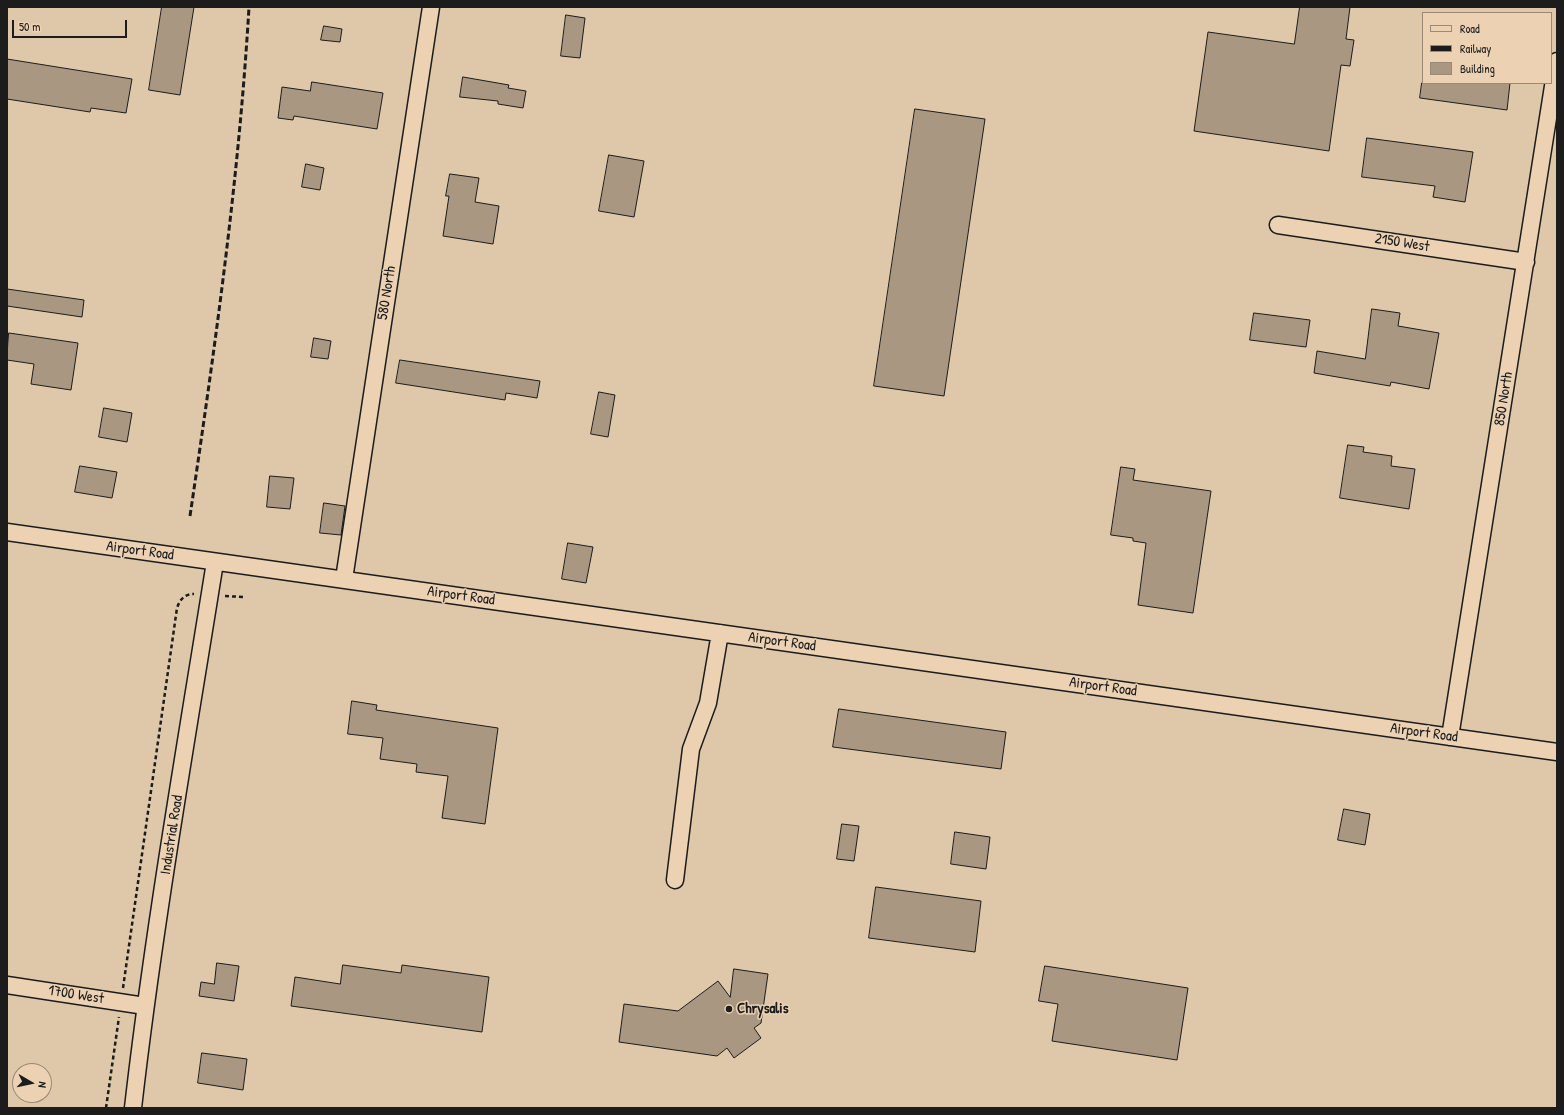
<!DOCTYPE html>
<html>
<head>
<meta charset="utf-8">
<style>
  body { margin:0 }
  #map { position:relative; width:1564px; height:1115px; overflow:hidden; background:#dfc7aa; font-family:"Patrick Hand",sans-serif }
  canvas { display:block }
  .frame { position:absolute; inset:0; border:8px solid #1c1c1c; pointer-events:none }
  .legend { position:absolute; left:1422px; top:12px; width:130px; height:72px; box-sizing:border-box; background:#ecd2b3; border:1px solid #998977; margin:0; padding:5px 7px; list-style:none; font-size:12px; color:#1c1c1c }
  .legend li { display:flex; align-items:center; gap:8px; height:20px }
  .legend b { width:20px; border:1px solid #998977 }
  .north { position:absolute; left:12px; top:1063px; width:40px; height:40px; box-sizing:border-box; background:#ecd2b3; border:1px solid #998977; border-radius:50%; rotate:99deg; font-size:11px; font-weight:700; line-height:16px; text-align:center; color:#1c1c1c }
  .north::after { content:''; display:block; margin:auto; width:14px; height:18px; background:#1c1c1c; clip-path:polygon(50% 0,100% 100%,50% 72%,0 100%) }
  .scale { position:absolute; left:12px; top:20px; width:115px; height:18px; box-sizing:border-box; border:2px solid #1c1c1c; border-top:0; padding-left:5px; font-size:12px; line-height:14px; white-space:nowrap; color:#1c1c1c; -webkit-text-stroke:3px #ecd2b3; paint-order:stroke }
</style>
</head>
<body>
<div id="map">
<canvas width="1564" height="1115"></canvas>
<div class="frame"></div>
<ul class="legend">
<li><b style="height:5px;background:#ecd2b3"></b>Road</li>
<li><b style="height:5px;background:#1c1c1c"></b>Railway</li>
<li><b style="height:11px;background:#a99782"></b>Building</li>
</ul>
<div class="north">N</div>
<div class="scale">50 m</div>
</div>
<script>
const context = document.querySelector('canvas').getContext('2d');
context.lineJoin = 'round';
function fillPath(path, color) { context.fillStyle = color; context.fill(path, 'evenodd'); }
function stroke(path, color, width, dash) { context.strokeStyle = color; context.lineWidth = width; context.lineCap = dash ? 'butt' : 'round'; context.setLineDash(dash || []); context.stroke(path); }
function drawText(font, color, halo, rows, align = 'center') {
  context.font = font + ' "Patrick Hand",sans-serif'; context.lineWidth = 3; context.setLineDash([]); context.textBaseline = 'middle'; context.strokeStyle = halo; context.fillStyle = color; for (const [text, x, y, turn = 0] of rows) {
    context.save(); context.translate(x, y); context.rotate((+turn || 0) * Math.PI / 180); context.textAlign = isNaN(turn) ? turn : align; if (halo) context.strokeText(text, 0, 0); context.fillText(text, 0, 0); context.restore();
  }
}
const building = new Path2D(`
  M162,7H194L180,95L149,90Z
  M1300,7H1350L1346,39L1354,40L1350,66L1341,65L1329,151L1194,131L1208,32L1294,44Z
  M566,15L585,18L580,58L561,56Z
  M324,26L342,29L340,42L321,40Z
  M7,59L132,79L126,113L91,108L90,112L7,99Z
  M463,77L509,85L508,88L526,91L523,108L498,104V101L460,97Z
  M312,82L383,93L377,129L294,116L293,120L278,118L282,87L310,91Z
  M1422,83H1510L1507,110L1420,98Z
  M915,109L985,119L944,396L874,386Z
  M1367,138L1473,152L1465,202L1433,197L1435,186L1362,177Z
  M609,155L644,161L634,217L599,211Z
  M306,164L324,168L320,190L302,187Z
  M450,174L479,178L475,202L499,206L493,244L443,236L449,196H446Z
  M7,289L84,300L82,317L7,306Z
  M1372,309L1400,313L1398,326L1439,333L1429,389L1391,382L1390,386L1314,373L1317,351L1365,359Z
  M1254,313L1310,320L1306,347L1250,340Z
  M9,333L78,343L71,390L31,384L34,364L7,360Z
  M314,338L331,341L328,359L311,357Z
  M400,360L540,381L537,398L506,393L505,400L396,383Z
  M599,392L615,395L608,437L591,434Z
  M104,408L132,413L127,442L99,437Z
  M1348,445L1364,447L1363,452L1392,456L1391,466L1415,469L1409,509L1340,498Z
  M80,466L117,472L112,498L75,492Z
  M1121,467L1135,469L1133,480L1211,491L1193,613L1138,605L1146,543L1133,541V538L1111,535Z
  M270,476L294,478L290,509L267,507Z
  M324,503L345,506L341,535L320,533Z
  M568,543L593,547L586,583L562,579Z
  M352,701L377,705L376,710L498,728L485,824L442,818L448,776L416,772L417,764L380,759L383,738L348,734Z
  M839,709L1006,732L1001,769L833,747Z
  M1344,809L1370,814L1365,845L1338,840Z
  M842,824L859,826L854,861L837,859Z
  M955,832L990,837L986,869L951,864Z
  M876,887L981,901L975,952L869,938Z
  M217,963L239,966L234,1001L199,996L201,982L214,984Z
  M343,965L401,973L402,965L489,977L482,1032L291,1006L295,977L340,984Z
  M1045,966L1188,988L1177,1060L1052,1041L1058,1004L1039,1001Z
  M734,969L768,974L761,1023L754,1028L761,1038L734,1058L727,1048L717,1056L619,1042L624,1004L678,1011L718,981L730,997Z
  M202,1053L247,1059L243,1090L198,1083Z`);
fillPath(building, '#a99782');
stroke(building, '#1c1c1c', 1);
const minor = new Path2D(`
  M1278,225L1526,262
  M7,532L1557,752
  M344,579L431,7
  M1450,737L1557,61
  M675,880L691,749L708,703L720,633
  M7,985L145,1006
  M133,1108C154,925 186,744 215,562`);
stroke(minor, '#1c1c1c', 19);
stroke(new Path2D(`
  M225,596L243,597
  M123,988L177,608C180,599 185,594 194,594
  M106,1108L119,1017`), '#1c1c1c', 2.5, [4, 3]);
stroke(minor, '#ecd2b3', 16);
stroke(new Path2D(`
  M190,516C215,347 239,178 249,7`), '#1c1c1c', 3, [6, 3]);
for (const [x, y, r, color] of [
  [729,1009,4,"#1c1c1c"]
]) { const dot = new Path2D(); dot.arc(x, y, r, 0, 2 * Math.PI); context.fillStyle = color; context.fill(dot); stroke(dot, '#ecd2b3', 1.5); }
drawText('15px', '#1c1c1c', '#ecd2b3', [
  ["2150 West",1402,243,9],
  ["580 North",387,293,-81],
  ["850 North",1504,399,-81],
  ["Airport Road",140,551,8],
  ["Airport Road",461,596,8],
  ["Airport Road",782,642,8],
  ["Airport Road",1103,687,8],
  ["Airport Road",1424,733,8],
  ["Industrial Road",172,835,-81],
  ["1700 West",76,995,9]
]);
drawText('bold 15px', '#1c1c1c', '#ecd2b3', [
  ["Chrysalis",737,1009]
], 'left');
</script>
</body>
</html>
